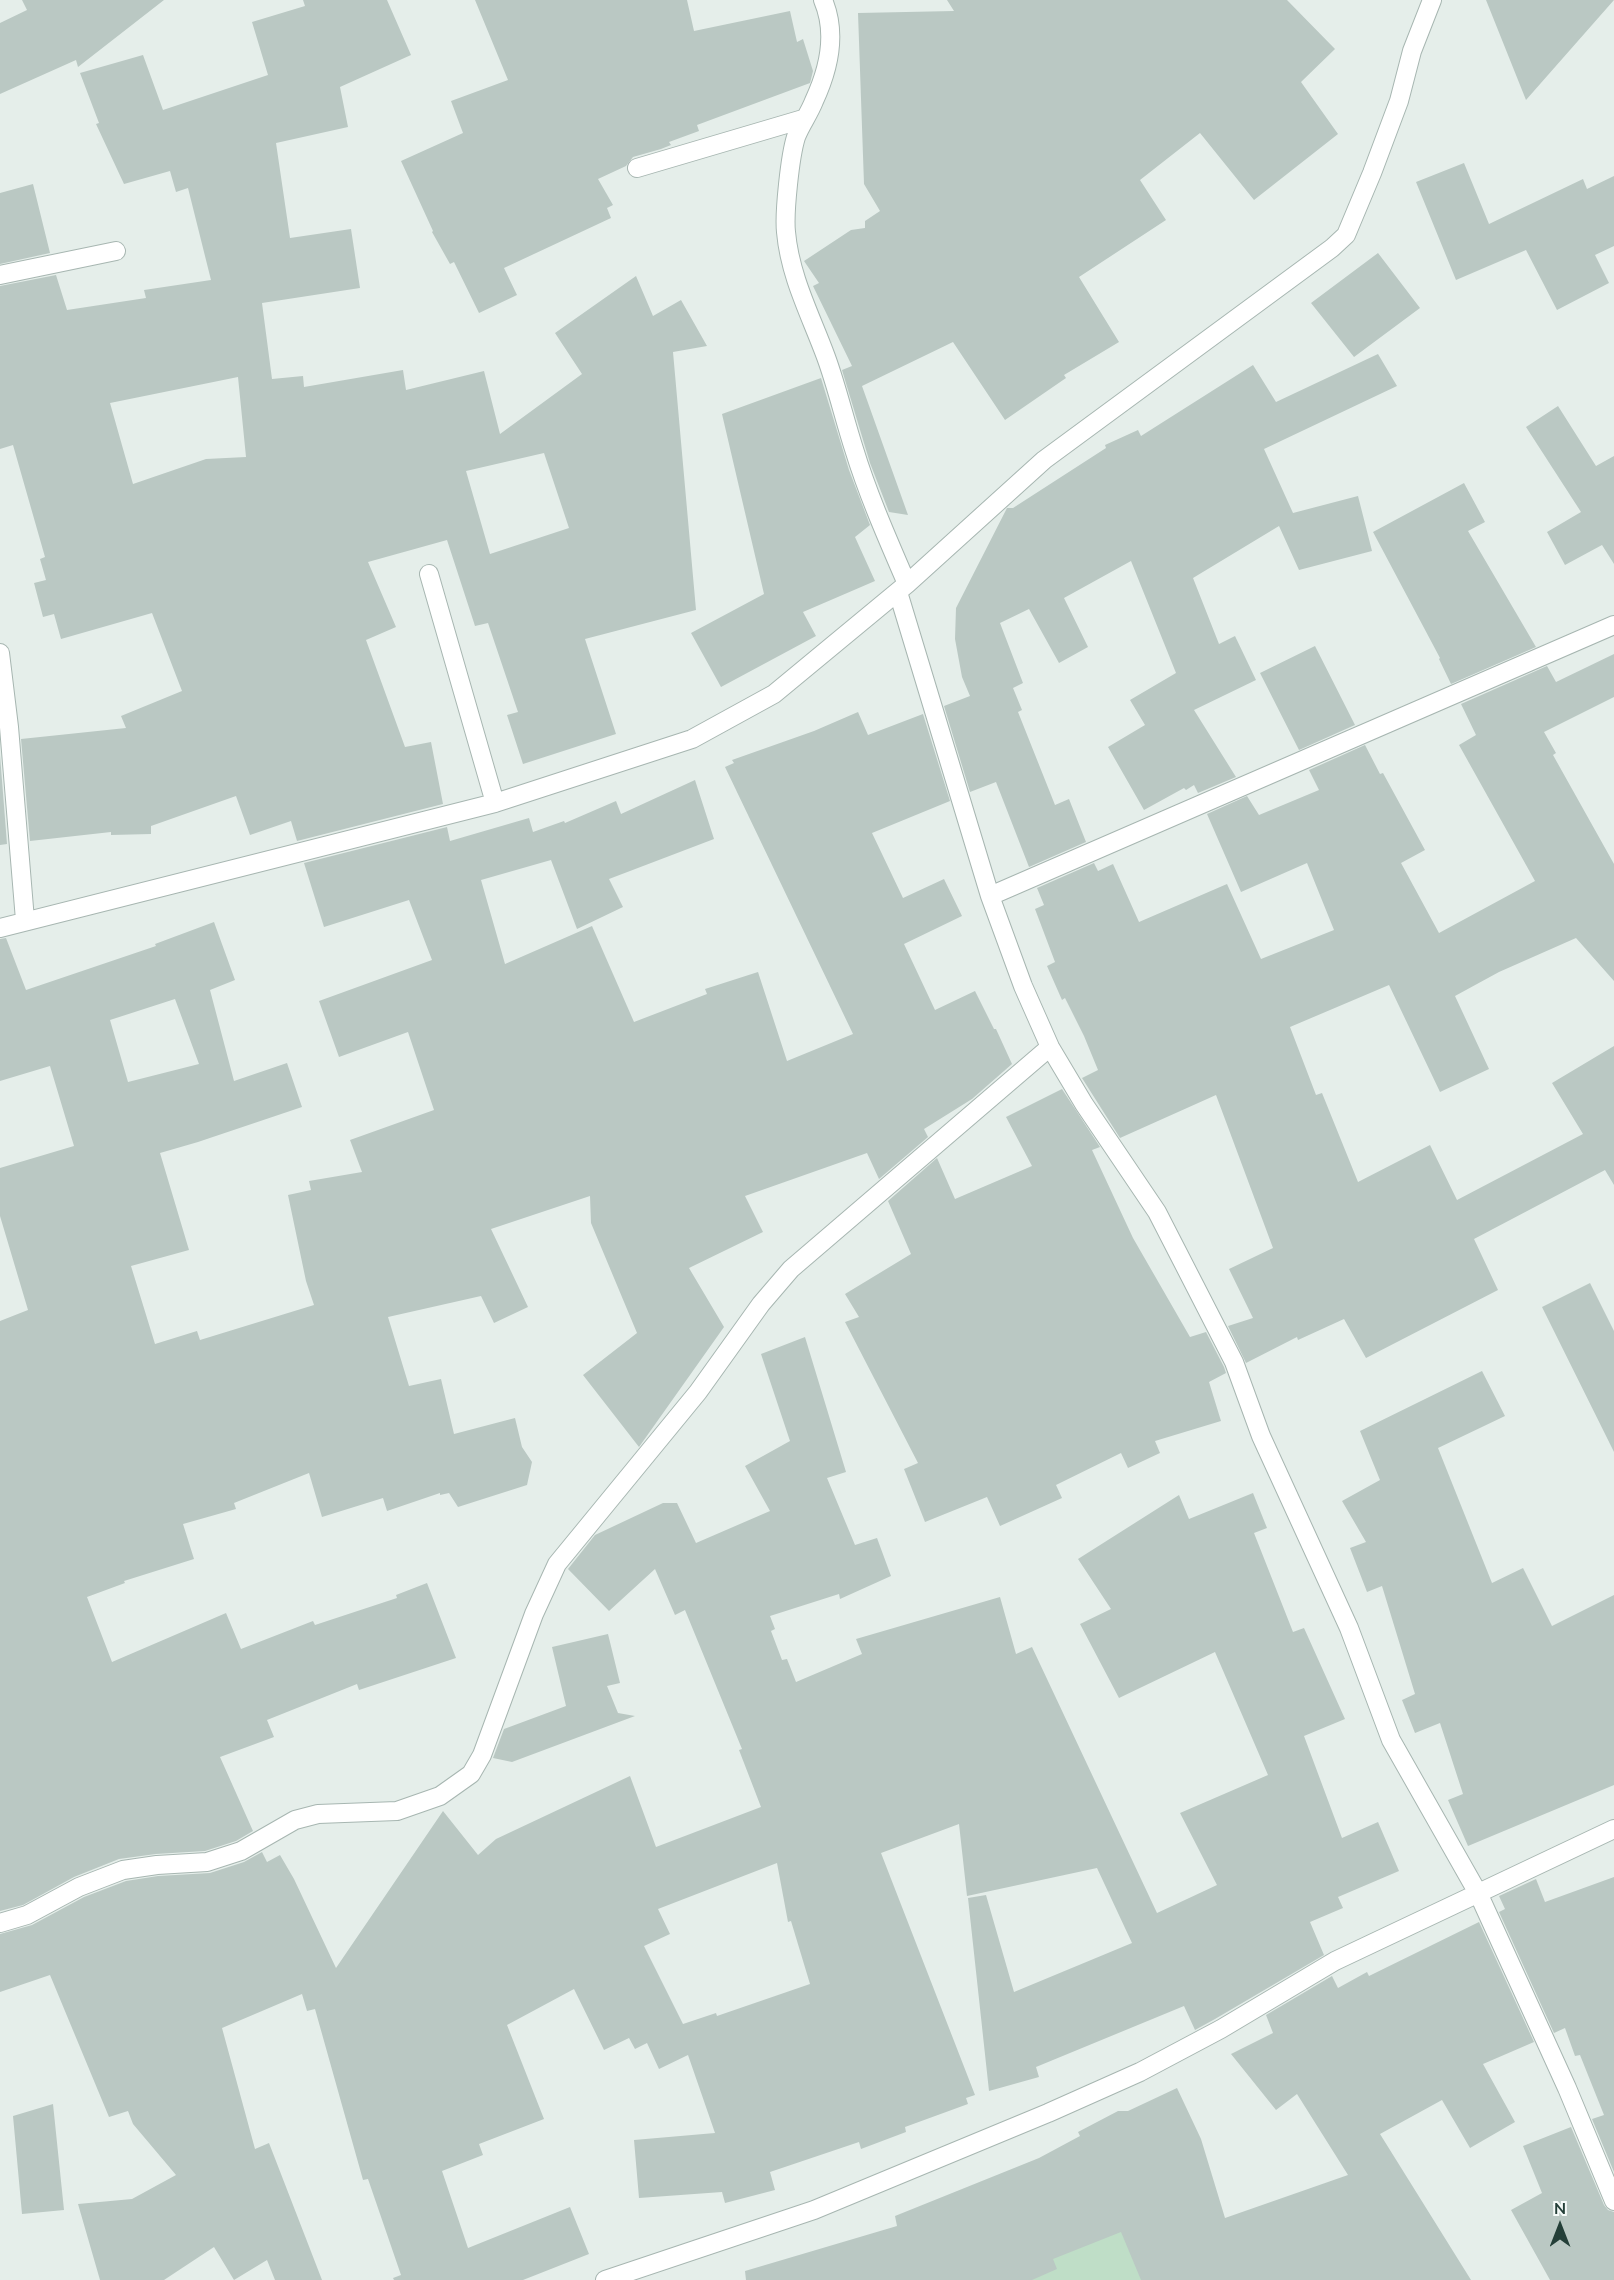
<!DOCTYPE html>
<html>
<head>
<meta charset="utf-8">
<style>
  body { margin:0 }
  #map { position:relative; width:1614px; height:2280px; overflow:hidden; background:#e5eeea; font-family:Mulish,sans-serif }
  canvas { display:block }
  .north { position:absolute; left:1530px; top:2196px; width:60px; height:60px; -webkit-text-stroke:4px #f5faf8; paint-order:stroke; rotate:0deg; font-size:16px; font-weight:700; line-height:24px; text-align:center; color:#243f38 }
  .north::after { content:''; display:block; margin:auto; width:21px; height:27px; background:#243f38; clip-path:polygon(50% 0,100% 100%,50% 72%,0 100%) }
</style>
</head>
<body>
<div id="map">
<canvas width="1614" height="2280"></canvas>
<div class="north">N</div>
</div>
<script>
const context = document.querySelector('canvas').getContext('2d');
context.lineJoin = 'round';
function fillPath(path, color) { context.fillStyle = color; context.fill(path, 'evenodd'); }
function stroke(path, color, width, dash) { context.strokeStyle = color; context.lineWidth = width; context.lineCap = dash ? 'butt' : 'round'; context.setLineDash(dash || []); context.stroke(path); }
fillPath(new Path2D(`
  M1158,2183L1209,2280H969Z`), '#bfdec7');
fillPath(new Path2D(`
  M22,0H164L78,67L76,60L0,94V23L27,10Z
  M303,0H387L411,55L340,87L348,127L276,143L290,238L351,229L360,288L262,303L272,379L303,376L304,387L403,370L406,390L484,371L500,434L582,374L555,333L636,276L653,316L681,300L707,346L673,352L696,610L585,639L616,734L523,764L507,715L518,712L488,623L475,626L447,540L368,562L396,627L366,640L405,747L431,742L443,804L297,841L291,821L250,835L236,796L151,826V834L111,835V832L30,841L21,739L126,728L121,716L182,691L152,613L61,639L54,614L43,617L34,583L46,580L40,559L45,557L13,445L0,449V286L56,275L67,310L146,298L144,290L211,280L188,188L176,192L170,171L124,184L96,124L99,123L80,73L143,55L163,110L268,75L252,22L305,6ZM238,377L246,457L206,459L133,484L110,403ZM544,453L569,528L490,554L466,471Z
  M475,0H687L694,31L790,11L797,42L803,39L813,71L810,83L697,125L699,131L669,142L671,145L661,149L633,157L626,166L598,179L613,205L607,208L611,218L504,268L517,295L479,313L454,262L450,264L432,232L433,231L401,161L463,133L451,101L508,80Z
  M947,0H1287L1335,49L1301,82L1338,134L1254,200L1200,133L1140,180L1166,220L1079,277L1119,342L1064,375L1066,378L1005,420L953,342L862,386L908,515L889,512L870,463L842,370L852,366L813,286L819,283L804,261L851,230L865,228V221L880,211L864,184L858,13L954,11Z
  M1486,0H1614L1526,100Z
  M1464,163L1489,224L1583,179L1587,189L1614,176V246L1595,255L1609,283L1557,310L1526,250L1456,280L1416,182Z
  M33,184L50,253L0,264V193Z
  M1378,253L1420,308L1354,357L1311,303Z
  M1378,354L1397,386L1264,449L1293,513L1358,496L1372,551L1299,570L1279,526L1193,578L1219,644L1235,636L1256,680L1194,710L1236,777L1198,793L1194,785L1186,790L1184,788L1144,810L1108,747L1145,725L1130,700L1176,673L1131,561L1064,598L1088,647L1059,663L1029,609L1000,623L1023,683L1013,688L1022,710L1018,712L1055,805L1069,799L1086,842L1029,867L996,782L970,792L944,706L970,696L962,677L955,639L956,608L1007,508H1013L1106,448L1105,445L1138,430L1141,436L1253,365L1276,402Z
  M821,378L849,470L870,525L855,537L875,581L803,612L816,636L721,687L691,633L764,594L722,414Z
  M1558,406L1596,466L1614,456V564L1602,545L1565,565L1547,532L1581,512L1526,427Z
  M1464,483L1485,522L1468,531L1536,647L1451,684L1439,659L1440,658L1373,532Z
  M1315,646L1355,725L1299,750L1260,673Z
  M1614,654V697L1544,732L1556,753L1553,755L1614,864V981L1576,938L1499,972L1455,996L1489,1069L1440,1092L1389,985L1290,1027L1316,1095L1322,1093L1358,1182L1430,1145L1457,1200L1583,1134L1552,1083L1614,1046V1185L1605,1170L1474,1239L1498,1290L1366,1358L1344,1319L1298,1340L1297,1337L1246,1363L1228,1326L1253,1318L1229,1269L1273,1248L1216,1095L1120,1138L1082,1078L1098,1070L1084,1036L1065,998L1062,1000L1047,966L1055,962L1035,909L1044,905L1037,888L1094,863L1098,871L1113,864L1139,922L1227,884L1261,959L1334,930L1307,863L1241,892L1207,814L1247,796L1259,815L1319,790L1309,770L1365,745L1380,774L1383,773L1425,850L1401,863L1439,933L1535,881L1459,745L1476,735L1461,704L1547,666L1556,682Z
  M858,712L868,735L923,714L950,801L872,833L903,898L944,879L962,916L904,944L935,1010L975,991L994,1029H996L1012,1064L972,1099L924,1129L928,1137L879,1179L867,1153L745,1196L763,1232L689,1268L724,1327L639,1447L583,1375L637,1333L591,1223L590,1196L491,1229L528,1307L494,1323L481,1296L388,1317L409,1386L441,1379L454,1434L515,1418L522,1447L532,1462L527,1485L458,1507L449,1493L440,1495V1493L387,1511L383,1498L322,1517L309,1473L234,1503L236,1509L183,1524L194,1559L124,1581L125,1583L87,1597L112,1662L226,1613L241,1649L313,1621L315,1625L397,1598L396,1595L427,1583L456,1658L359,1690L357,1684L267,1720L274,1737L220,1757L253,1831L236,1841L205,1851L156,1854L119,1859L74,1877L23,1905L0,1911V1321L28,1310L0,1216V1168L74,1146L50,1066L0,1081V939L6,938L26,990L156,946L155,944L214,922L235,980L210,990L234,1081L287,1063L302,1107L198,1142L160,1153L189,1250L131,1266L155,1344L197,1331L200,1340L314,1305L306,1281L288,1195L311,1190L309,1181L362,1172L350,1140L434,1110L408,1032L339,1057L319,1001L432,960L409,900L324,927L304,863L447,827L450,841L529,818L533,832L564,821L565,823L616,801L621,814L695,780L714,839L609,879L623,907L577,929L551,860L481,880L505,964L592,926L634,1022L707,994L705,989L758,972L787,1061L853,1034L725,767L734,763L732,760L814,731ZM175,999L199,1064L128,1082L110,1020Z
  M0,755L7,844L0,845Z
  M1062,1089L1100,1147L1092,1150L1133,1238L1190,1337L1206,1332L1224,1367L1226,1373L1209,1382L1221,1421L1155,1441L1160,1453L1128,1468L1121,1453L1056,1485L1062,1498L1000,1526L987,1497L925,1522L904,1469L918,1463L845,1322L859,1317L845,1294L911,1254L888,1201L937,1158L955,1199L1032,1166L1006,1117Z
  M1590,1283L1614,1331V1452L1542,1307Z
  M805,1337L846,1472L827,1478L855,1545L877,1538L891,1576L840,1599L839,1594L770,1616L775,1629L771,1631L782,1660L787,1659L796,1682L862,1654L856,1639L1000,1597L1016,1654L1032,1647L1157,1913L1217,1885L1180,1813L1268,1775L1215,1652L1119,1698L1080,1624L1111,1609L1078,1559L1179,1495L1189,1519L1253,1493L1267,1528L1254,1533L1293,1632L1304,1628L1345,1719L1304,1736L1342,1838L1378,1822L1399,1871L1338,1897L1343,1908L1310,1922L1324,1955L1215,2019L1195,2030L1184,2006L1036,2067L1039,2077L989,2091L968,1898L986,1895L1014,1992L1132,1943L1097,1868L967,1896L959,1824L881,1853L975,2095L966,2098L968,2104L905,2127L906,2132L861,2149L859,2142L770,2172L775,2190L725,2203L722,2192L639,2198L634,2140L715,2133L688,2055L659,2069L647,2043L635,2049L629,2038L604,2050L574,1989L507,2025L544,2119L479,2144L483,2155L442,2171L468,2248L570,2207L589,2254L523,2280H394L393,2278L401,2275L368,2179L363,2180L315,2009L307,2011L302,1994L222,2028L255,2149L269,2143L322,2280H275L267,2260L234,2280L214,2247L164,2280H100L78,2204L132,2199L176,2175L133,2124L128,2111L109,2117L50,1975L0,1992V1934L32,1925L84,1897L126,1881L158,1876L210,1873L244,1862L262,1852L267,1862L280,1855L294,1879L336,1968L443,1811L478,1855L496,1839L630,1776L656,1847L761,1807L739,1750L742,1749L685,1610L675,1615L655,1569L609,1611L568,1569L595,1535L663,1503H677L696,1543L770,1511L745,1466L790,1441L761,1354ZM777,1863L788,1922L791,1921L810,1984L717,2016L716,2013L683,2024L644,1946L670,1934L658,1909Z
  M1482,1371L1505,1416L1438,1448L1492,1583L1523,1568L1552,1626L1614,1595V1785L1468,1846L1448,1800L1463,1794L1440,1723L1415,1733L1402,1700L1415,1694L1382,1586L1367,1592L1350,1548L1366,1542L1342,1501L1380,1480L1360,1431Z
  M608,1634L620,1683L607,1686L618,1713L635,1716L512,1762L493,1758L504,1729L566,1706L552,1647Z
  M1614,1877V2172L1592,2119L1604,2115L1580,2055L1575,2056L1565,2028L1554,2033L1499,1912L1505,1909L1499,1896L1536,1879L1545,1902Z
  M1479,1922L1534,2042L1483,2064L1515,2122L1470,2148L1442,2100L1380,2134L1471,2280H1141L1121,2232L1053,2259L1057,2269L1032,2280H746L745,2271L897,2226L895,2216L1039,2158L1080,2136L1078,2132L1118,2111H1128L1177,2088L1201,2139L1225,2218L1348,2175L1297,2094L1276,2110L1231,2054L1273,2033L1266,2015L1332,1976L1338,1988L1367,1972L1369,1976Z
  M53,2104L64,2210L22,2214L13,2116Z
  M1571,2127L1604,2205L1608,2210L1614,2212V2280H1550L1511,2210L1542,2193L1523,2146Z`), '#bac8c3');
const street = new Path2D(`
  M823,0C837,33 829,69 814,101C809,114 801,124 796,137C790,156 784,213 786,232C790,277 811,316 826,357C837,387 844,418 854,449C868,495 888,540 907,584
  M637,168L803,119
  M0,275L116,251
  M429,574L495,803
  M898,592L990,896L1023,986L1050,1047L1084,1104L1157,1212L1234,1362L1261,1436L1349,1628L1391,1740L1479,1895L1567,2088L1614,2201
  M0,653L9,727L25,920
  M990,896L1614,625
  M0,928L495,803L692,739L774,694L907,584L1044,460L1332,248L1346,235L1372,173L1399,101L1412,51L1432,0
  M0,1923L27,1915L79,1887L123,1870L157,1865L207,1862L241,1851L295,1820L318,1814L397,1811L440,1796L471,1774L482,1755L534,1614L557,1564L698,1392L761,1304L791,1269L1050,1047
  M605,2280L814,2210L1048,2113L1140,2072L1221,2029L1335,1961L1614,1829`);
stroke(street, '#a7b6b1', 20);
stroke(street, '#fff', 18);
</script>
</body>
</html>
